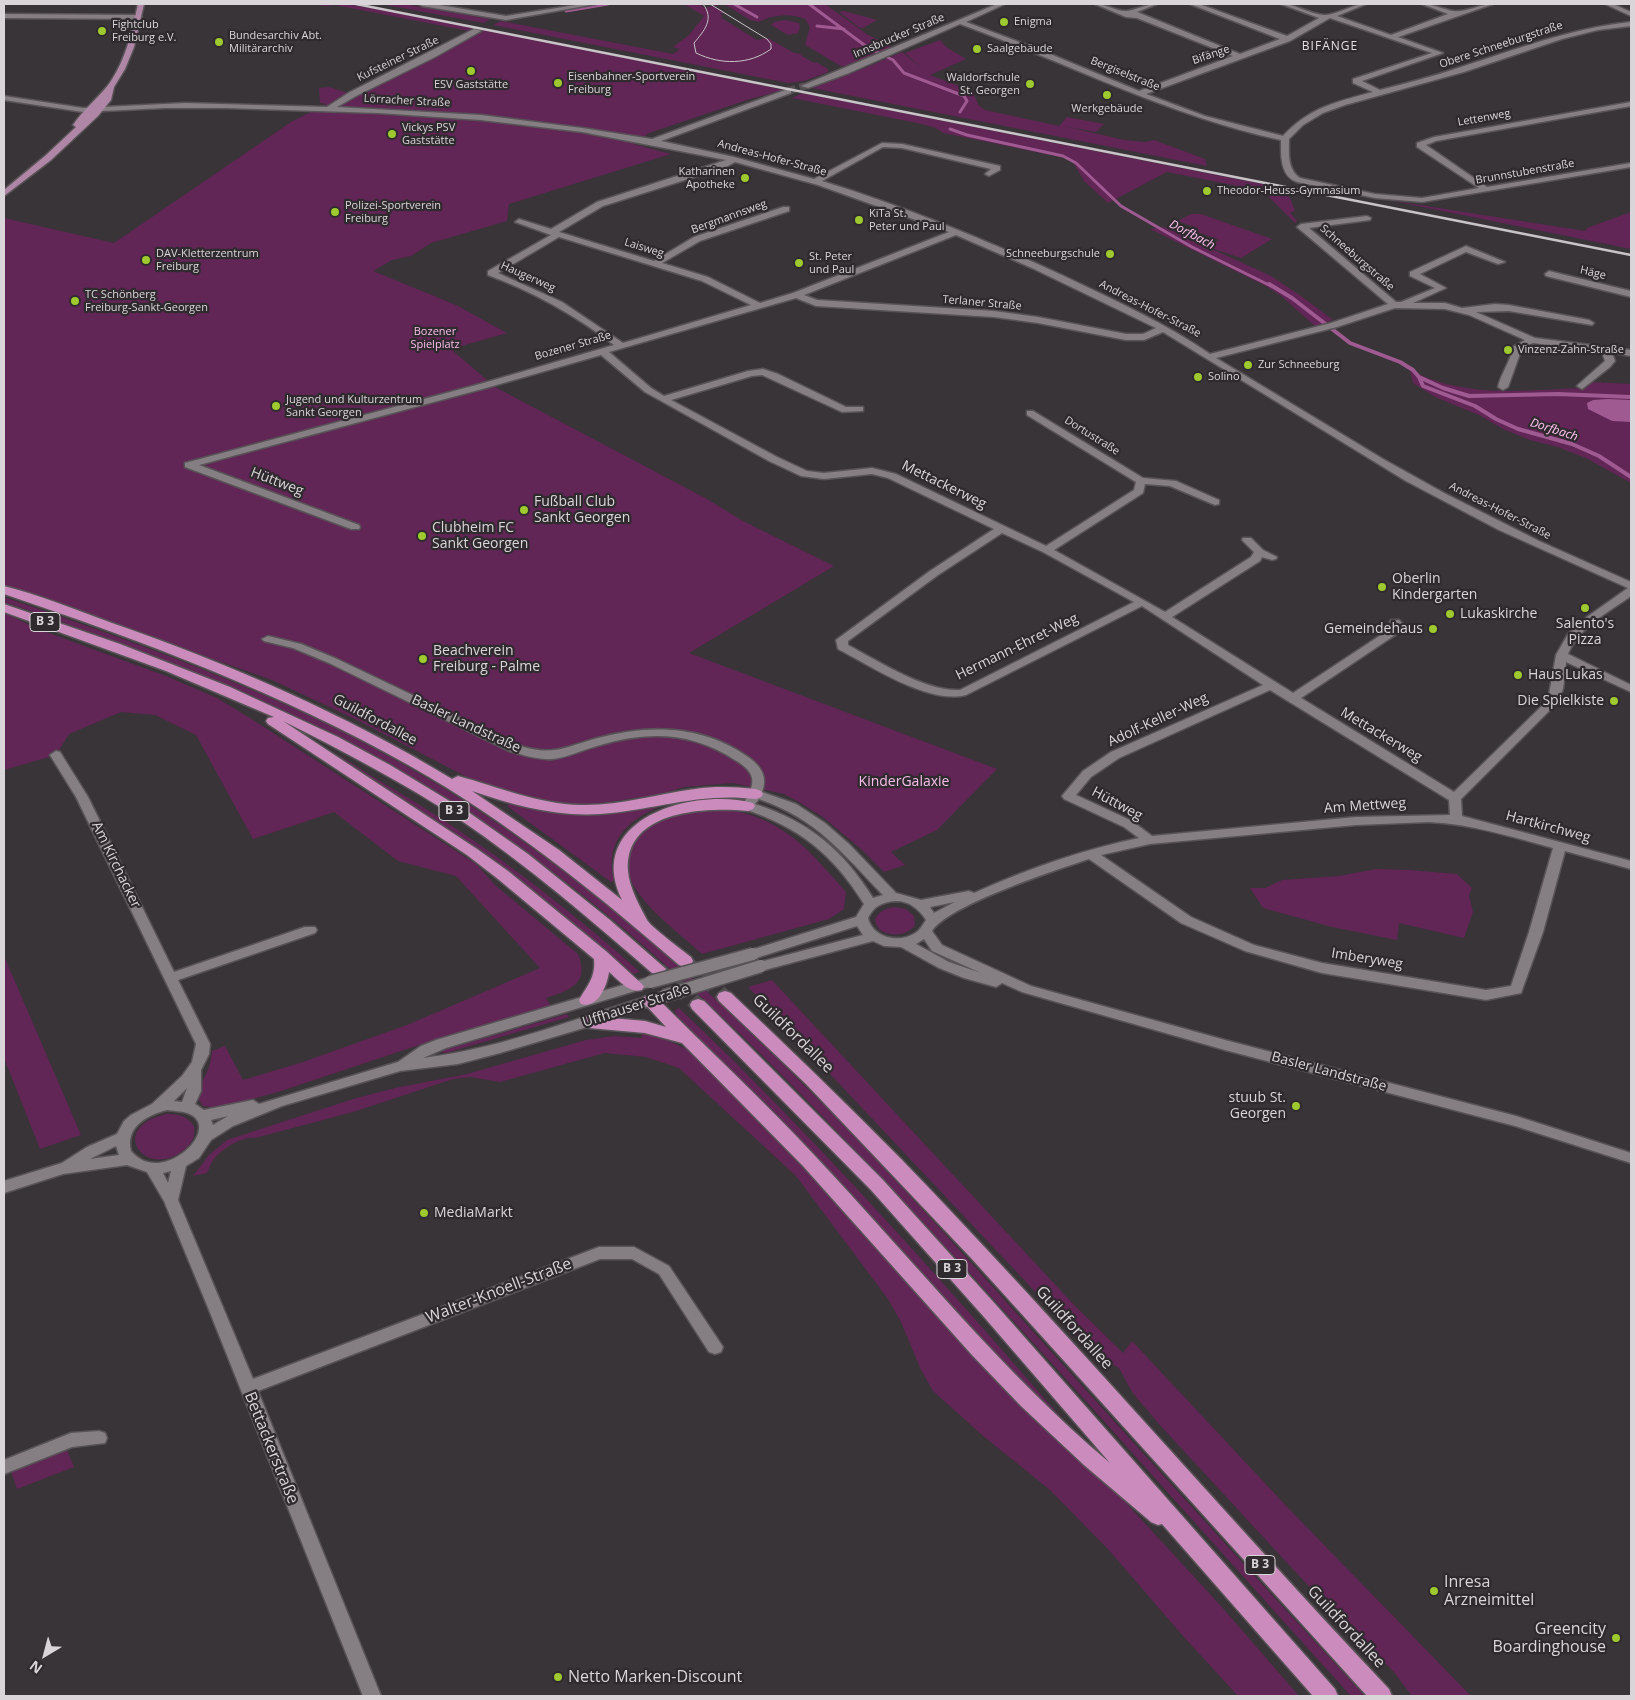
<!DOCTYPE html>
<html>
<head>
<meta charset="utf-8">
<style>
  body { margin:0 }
  #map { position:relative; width:1635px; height:1700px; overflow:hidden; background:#393438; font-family:"Open Sans",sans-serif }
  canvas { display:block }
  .frame { position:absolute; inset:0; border:5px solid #d9d5d8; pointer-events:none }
  .north { position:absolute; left:20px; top:1630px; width:50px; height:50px; -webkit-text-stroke:4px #2f2a2e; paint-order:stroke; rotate:217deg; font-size:14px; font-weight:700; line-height:20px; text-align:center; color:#d9d5d8 }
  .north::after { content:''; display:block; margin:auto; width:18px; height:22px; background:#d9d5d8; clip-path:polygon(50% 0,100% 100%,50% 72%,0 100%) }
</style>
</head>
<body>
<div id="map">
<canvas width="1635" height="1700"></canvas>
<div class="frame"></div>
<div class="north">N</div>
</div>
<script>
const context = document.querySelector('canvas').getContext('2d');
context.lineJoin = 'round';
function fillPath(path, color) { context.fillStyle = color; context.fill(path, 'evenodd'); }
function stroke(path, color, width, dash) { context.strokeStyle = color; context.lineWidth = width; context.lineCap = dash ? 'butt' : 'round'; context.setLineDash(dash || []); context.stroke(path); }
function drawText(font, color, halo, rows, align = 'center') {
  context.font = font + ' "Open Sans",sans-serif'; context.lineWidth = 4.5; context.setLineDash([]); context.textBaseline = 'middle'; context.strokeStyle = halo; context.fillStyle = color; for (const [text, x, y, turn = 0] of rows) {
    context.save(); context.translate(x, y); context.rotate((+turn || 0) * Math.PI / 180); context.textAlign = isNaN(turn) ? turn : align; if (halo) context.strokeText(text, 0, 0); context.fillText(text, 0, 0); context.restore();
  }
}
fillPath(new Path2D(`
  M310,4H346L431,18L784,90L750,99L649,133L633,144L671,154L509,204L507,221L431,243L411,256L392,260L373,271L456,305L507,333L451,349L495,387L707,499L743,521L834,566L689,653L997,769L937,830L891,852L905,865L884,872L862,850L823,817L797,801L784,794L733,783L684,787L661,794L609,802L572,806L532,801L488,788L357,720L272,680L4,585V218L114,243L291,122L327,104L320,103L319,88L329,87L348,93L418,59L469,31L335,5L326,6Z
  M381,4H404L490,19L484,23Z
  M684,4H700L704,8L713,6L724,13L720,14L723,16L720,17L757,40L768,38L794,53L803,54L800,55L814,63L816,62L828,69V72L804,81L788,83L493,25L501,21L673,54L680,49L673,47L689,35L704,16Z
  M712,4H825L868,35L893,47L845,66H841L805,45L810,27L805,19C790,13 773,14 759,22L750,20L724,4L715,6Z
  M844,11L877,20L863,28H860L839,12Z
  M786,20L799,23L800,27L798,33L788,35L771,25L774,22Z
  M940,40L946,47L966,59L930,75L972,91L979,106L985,110L1059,126L1067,117L1104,124L1096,132L1063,126L1124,140L1145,142L1154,140L1205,159L1207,166L812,88L865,68L902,52L923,69L905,53Z
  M802,93L1277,187V189C1289,191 1291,200 1295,211L1290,213L1297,221L1295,223L1263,191L1167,172L1108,203L1084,181L1071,159L943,133L936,128L922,124L792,98Z
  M1388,200L1585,231L1587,228L1631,212V249Z
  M1191,214H1201L1272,239L1241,258L1208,247L1219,240L1195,231L1198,228L1177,221Z
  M1164,227L1271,276L1301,296L1333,320L1315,326L1280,295L1266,286L1150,229Z
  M1410,370C1467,399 1522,390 1584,388L1587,382H1590L1631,384V483L1586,458L1558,447L1530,440L1503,429L1479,415L1435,397L1413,383Z
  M4,597C156,649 308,704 445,789C671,931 852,1129 1028,1326C1140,1450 1252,1574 1365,1696H1351C1210,1541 1072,1383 929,1229C779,1067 623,906 433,790C299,707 152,653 4,602Z
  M4,613L38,629L166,676L217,698L250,718L476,864L495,885L578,954C590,984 570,990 546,998L551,1006L416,1046L278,1092L219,1108L203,1106C192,1094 205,1079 209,1067C211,1062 211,1056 212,1051L225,1046L243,1080L300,1063L407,1025L540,968L456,876L398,861L334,812L253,839L196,735L155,715L121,712L69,734L56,755L4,770Z
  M330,753C343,755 367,774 380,781C473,835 559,900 640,972L632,974L627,972L493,861L423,813L352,771Z
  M511,803C566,819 612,809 668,803C632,817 603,838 614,881L611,882L507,806Z
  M717,808C782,816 805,846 846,892L844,909L829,919L702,954C678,932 648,911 632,883C612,849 653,818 683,812C694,810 706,810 717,808Z
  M1376,869L1410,870L1457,874L1472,888L1469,895L1473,912L1464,938L1399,923L1397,940L1332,927L1263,908L1250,888H1265L1282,880L1339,876Z
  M894,907L906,909L914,916L915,925C906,939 876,938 875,919C879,911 885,909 894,907Z
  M4,956L81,1135L40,1149L4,1058Z
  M772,980L1076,1307L1123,1353L1132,1341L1291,1511L1471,1696H1412L1393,1671L1302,1579L1158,1423L1132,1392L1119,1368L1092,1352L748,987Z
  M679,1008C819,1141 946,1285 1072,1430L1070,1431L987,1347L858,1203L765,1103L677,1019L675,1010Z
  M567,1014L569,1017L446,1053L442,1052L444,1050Z
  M642,1033L654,1034L688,1050L786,1149L1010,1396L1117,1493L1221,1606L1299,1696H1238L1183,1636L1107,1548L1050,1490L982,1435L933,1391L921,1370L901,1322L888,1299L796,1176L679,1068L646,1057L605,1053L500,1082L470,1077L453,1079L353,1112L255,1138C242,1136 222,1149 214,1159C211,1163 209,1169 207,1173L193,1176L209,1155L227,1140L353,1099L395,1088L467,1074L586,1040L614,1036L642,1038Z
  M167,1114C179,1114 187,1116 194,1126C196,1136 192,1143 184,1150C145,1181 106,1127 167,1114Z
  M67,1450L74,1467L17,1489L11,1472Z`), '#612556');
fillPath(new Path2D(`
  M1608,399L1631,400V422L1612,421L1588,409L1587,403L1593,400Z`), '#9f5a91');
stroke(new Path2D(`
  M734,4L757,17
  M809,4L867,47L893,60L904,73L964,96L967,101L960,112
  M566,11L608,4
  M817,26L844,29
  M950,129L967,135L1063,156L1076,163L1121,206L1192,247L1271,286`), '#9f5a91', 3);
stroke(new Path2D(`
  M1269,284L1292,298L1350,343L1400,362L1413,370L1419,377L1443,388L1469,396L1558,394L1631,397
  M1419,377L1423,386L1475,406L1496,419L1518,429L1572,444L1599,456L1631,477`), '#9f5a91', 4);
stroke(new Path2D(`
  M788,91L805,86`), '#514c50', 8, [8, 4]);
stroke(new Path2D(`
  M685,961L725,997
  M658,969L698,1005`), '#514c50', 15, [15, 8]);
const minor = new Path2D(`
  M419,4H433L506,16L582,4H596L506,20L422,6Z
  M997,4H1005L966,22L1043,51L1139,91L1233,56L1137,18L1126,17L1095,4C1106,4 1115,11 1126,11C1137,10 1146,4 1157,4L1137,12L1240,54L1280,39L1190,4H1199L1287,36L1319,18L1281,4C1296,4 1309,14 1324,15C1335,16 1352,4 1366,4L1337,16L1391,35L1448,14L1422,4C1433,4 1442,9 1453,11C1464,13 1481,4 1493,4L1398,37L1443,53L1362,81L1380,90C1407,83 1435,76 1461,67C1517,49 1572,28 1631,22V26L1598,30L1562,39L1464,72L1345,105L1323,113L1303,125L1289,139C1289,153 1287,169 1300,178L1375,194L1422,198L1479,188L1417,147V143L1434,137L1631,102V106L1436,141L1426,145L1487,187L1631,163V167L1422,202L1375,198L1297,182C1280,176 1281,156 1281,140C1169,116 1068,63 960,24L849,73L808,88L801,86ZM1330,18L1432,53L1353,79V83L1373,92C1336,102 1310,107 1283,136L1205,116L1146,94L1290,41Z
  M1605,4H1613L1631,12V16Z
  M4,14L139,15L142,17L139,19L4,18Z
  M474,29L481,31L435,57L356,96L337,107L481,115L582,128L652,139L788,89H791V93L661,141L734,157L814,179L882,143L902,144L1000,166V170L989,176L985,174L991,169L902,148L883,147L822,181C906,207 986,240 1066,277C1116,301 1165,323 1210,354L1331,323L1388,304L1297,227L1301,224L1367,216L1371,218L1370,220L1309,228L1396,302H1401L1435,288L1410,276V272L1466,246L1505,262L1498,264L1466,252L1420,274L1446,288L1413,303H1445L1462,308L1495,304L1509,305L1589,320L1594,323L1592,325L1509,311L1476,312L1535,338L1631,350V356L1612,353L1615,361L1610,367L1582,389L1577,386L1579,384L1605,361L1602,352L1533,343L1522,348L1508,387L1503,390L1498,387C1501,373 1511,361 1513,347L1525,340L1469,315L1445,309L1395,308L1337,327L1216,358L1383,459L1444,493L1539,541L1631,582V596C1609,612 1579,627 1568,654L1631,685V692L1566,662L1563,689L1557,703L1461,799L1462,816L1631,861V869L1565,851L1543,932L1521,993L1486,1000L1322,973L1245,951L1181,923L1089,859C1056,870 948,905 932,931L942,945L1031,986L1225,1040L1516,1116L1631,1153V1163L1515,1126L1225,1050L1022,992L1002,983L996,987L964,978L939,968L901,947L884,946L873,941L761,971L756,969L754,966L756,963L863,935L857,926L753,959L748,957L746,954L748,951L856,917L864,904C833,854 799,827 744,809L742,806C755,785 759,774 735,760C690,731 647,731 597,746C582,750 569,757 553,759C538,760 523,755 509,751L329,663L293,648L264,641L262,639L268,636L301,644L337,659L517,745C553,757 565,747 598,738C650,724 703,725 748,757C761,766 768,777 762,792L796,804L825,823L850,845L896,893L921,900L969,891L974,893C1027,869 1082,850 1139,838L1124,827L1064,799L1062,796L1083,771L1111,752L1263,685L1142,606L966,695C929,705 871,666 838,649L836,640L930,571L994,529L888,478L872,474L824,479L801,476L769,461L645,392L601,355L486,388L199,465L359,525L360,527L359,529H351L185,467V463L480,384L614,345C575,315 534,292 488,275V271L551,235L515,222L519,219L551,229L597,202L726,160L582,132L481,120L378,113L226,108H165L83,112L4,100V96L83,108L185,103L327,107L350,92ZM735,162L818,185L949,232L793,293L760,303L708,277L662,263L700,241L789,211V207H783L694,237L654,261L559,232L603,206L726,167ZM956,235L1032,268L1156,328L1143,334H1126L1038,317L994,311L817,300L804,295ZM559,237L702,281L751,305L623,343L562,302L498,273ZM796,298L816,306L994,317L1038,323L1126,340H1144L1163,332L1406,481L1499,530L1628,588L1587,617L1568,634L1556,655L1548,700L1454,792L1301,698L1404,629L1406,627L1399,620H1391L1390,622L1393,627L1293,693L1172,617L1260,561L1262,557L1272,560L1276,559L1277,557L1263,550L1251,538H1243L1242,540L1254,552L1251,557L1165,612L1054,550L1143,493L1145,484L1170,486L1215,505L1219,504V500L1176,481L1143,478L1033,411H1027V415L1136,482L1134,490L1046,546L896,474L872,468L824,473L807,471L777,457L671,400L752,376L762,375L842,412L863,411V407H846L778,374L763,369L748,371L664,396L651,388L609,352ZM1002,533L1043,552L1134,602L960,690C926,692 878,661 848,645V641L938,575ZM1270,690L1449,800L1450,815L1356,817L1152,836L1132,821L1076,795L1091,777L1119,758ZM759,799C817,819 842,853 883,895L873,898C843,850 810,822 755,804ZM1429,822C1472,824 1512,837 1553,848L1529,932L1511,986L1486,990L1322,963L1254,945L1191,917L1101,855L1150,844L1356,825ZM896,901C909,901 919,909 926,920C924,923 921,928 919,930C903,945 873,939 868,918C874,906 882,902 896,901ZM955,902L934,913L930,907ZM924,939L932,951L981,973L949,962L916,944Z
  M1549,271L1631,291V297L1546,276L1545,274Z
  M56,751L60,752L88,797L174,972L305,927H315L317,930L315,933L178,980L210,1044L209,1054L201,1070V1091L195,1104L204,1110L253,1100L259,1104L398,1062L421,1046L436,1040L650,977L655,979L657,982L655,985L446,1048L423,1058C505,1048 581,1016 659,993L664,995L666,998L664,1001L594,1025L500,1053L458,1064L400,1071L282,1106L233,1126L211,1140L199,1158L186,1166L178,1200L253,1379L599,1247H634L669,1266L723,1347L721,1352L715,1354L709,1352L659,1274L632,1259H600L258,1391L381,1696H363L209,1310L164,1201L147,1172L127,1165L63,1174L4,1193V1181L62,1163L87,1147L117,1134L124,1121L131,1115L152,1104L182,1076L192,1062L196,1044L76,797L50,755ZM187,1088L182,1102L174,1101ZM167,1110C173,1111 181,1111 187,1113C226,1126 162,1189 131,1151C125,1127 147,1115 167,1110ZM228,1116L213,1125L211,1120ZM116,1146L119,1155L90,1159ZM171,1171L168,1183L163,1173Z
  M99,1431L105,1433L107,1438L105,1443L72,1447L4,1474V1460L71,1433Z`);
const major = new Path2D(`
  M138,4H144L134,47L125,69L114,87L111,100L98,116L51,160L4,196V190L45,156L76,127L73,125C83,110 98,98 109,84C126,60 132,31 138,4Z`);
const highway = new Path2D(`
  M4,586C40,595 76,610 112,623C230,664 345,714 452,779L458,776C499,787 537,804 581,805C619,806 657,794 695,789C715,786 735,787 756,789L761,791L763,794L761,797L756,799C699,792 655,810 600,814C556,817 513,805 472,791L559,850L622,900C583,819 693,787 753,803L755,806L753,809L748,811C706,807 624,810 628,871C629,887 640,907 647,920C650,926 683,951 691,957L693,961L691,965L685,967L679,965C595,892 507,821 410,766C281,693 143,641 4,594Z
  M4,604L120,644L230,687L338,737L390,765L471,814L528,854L610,920L666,969L664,973L658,975L652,973C590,919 527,865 459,819C402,782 343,751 283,721L477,849L508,871L607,952L644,986L642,990C629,994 619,980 609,972C607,986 598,1009 581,1004L579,1000C587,986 596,977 594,959L498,879L467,855L268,724L266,721L268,718L274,717L166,671L4,612Z
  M725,991L731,993C789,1048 847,1104 903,1161C1069,1333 1225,1515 1389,1689L1392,1696H1367L971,1258L806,1084L719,1001L717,997L719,993Z
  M650,995L656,997C709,1050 765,1102 816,1157C913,1260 1002,1372 1110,1463L984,1317L871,1190L692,1009L690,1005L692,1001L698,999L704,1001L883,1180L997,1306L1335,1689L1338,1696H1313L1162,1524L1158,1525L1151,1522L1084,1465L1021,1406L972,1355L803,1166L682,1043L645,1033L589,1028L583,1026L581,1022L583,1018L589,1016L645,1021L666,1027L642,1001L644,997Z`);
stroke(minor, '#585356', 3);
stroke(major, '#585356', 3);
stroke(highway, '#585356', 3);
fillPath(minor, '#857e83');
fillPath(major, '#af86a6');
fillPath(highway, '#cb8cbd');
stroke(new Path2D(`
  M703,4C715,19 704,31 694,43L696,53C721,65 749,65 771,49V44L767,39L710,4`), '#c7c3c6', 1);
stroke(new Path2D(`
  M356,4L1631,255`), '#c7c3c6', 2.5);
const minorBridge = new Path2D(`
  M650,982L753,954
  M664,996L761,966`);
stroke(minorBridge, '#585356', 15, []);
stroke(minorBridge, '#857e83', 12);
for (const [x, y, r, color] of [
  [1004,22,5,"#9eca2f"],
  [102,31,5,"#9eca2f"],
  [219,42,5,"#9eca2f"],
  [977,49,5,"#9eca2f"],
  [471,71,5,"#9eca2f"],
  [558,83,5,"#9eca2f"],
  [1030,84,5,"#9eca2f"],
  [1107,95,5,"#9eca2f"],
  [392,134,5,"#9eca2f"],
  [745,178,5,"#9eca2f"],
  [1207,191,5,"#9eca2f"],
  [335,212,5,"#9eca2f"],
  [859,220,5,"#9eca2f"],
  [1110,254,5,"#9eca2f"],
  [146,260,5,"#9eca2f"],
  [799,263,5,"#9eca2f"],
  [75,301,5,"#9eca2f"],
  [1508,350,5,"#9eca2f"],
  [1248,365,5,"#9eca2f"],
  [1198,377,5,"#9eca2f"],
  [276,406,5,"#9eca2f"],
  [524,510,5,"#9eca2f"],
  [422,536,5,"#9eca2f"],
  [1382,587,5,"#9eca2f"],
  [1585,608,5,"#9eca2f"],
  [1450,614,5,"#9eca2f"],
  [1433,629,5,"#9eca2f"],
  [423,659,5,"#9eca2f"],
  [1518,675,5,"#9eca2f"],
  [1614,701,5,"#9eca2f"],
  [1296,1106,5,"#9eca2f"],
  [424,1213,5,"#9eca2f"],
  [1434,1591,5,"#9eca2f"],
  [1616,1638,5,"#9eca2f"],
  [558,1677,5,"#9eca2f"]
]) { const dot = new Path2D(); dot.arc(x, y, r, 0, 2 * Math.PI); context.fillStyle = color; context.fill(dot); stroke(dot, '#2f2a2e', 2); }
drawText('11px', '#d9d5d8', '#2f2a2e', [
  ["Enigma",1014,22],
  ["Fightclub",112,25],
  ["Freiburg e.V.",112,38],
  ["Bundesarchiv Abt.",229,36],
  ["Militärarchiv",229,49],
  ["Saalgebäude",987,49],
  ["Eisenbahner-Sportverein",568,77],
  ["Freiburg",568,90],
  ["Waldorfschule",1020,78,"right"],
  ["St. Georgen",1020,91,"right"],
  ["ESV Gaststätte",471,85,"center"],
  ["Werkgebäude",1107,109,"center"],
  ["Vickys PSV",402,128],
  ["Gaststätte",402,141],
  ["Katharinen",735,172,"right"],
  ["Apotheke",735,185,"right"],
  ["Theodor-Heuss-Gymnasium",1217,191],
  ["Polizei-Sportverein",345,206],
  ["Freiburg",345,219],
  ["KiTa St.",869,214],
  ["Peter und Paul",869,227],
  ["DAV-Kletterzentrum",156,254],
  ["Freiburg",156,267],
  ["Schneeburgschule",1100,254,"right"],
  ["St. Peter",809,257],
  ["und Paul",809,270],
  ["TC Schönberg",85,295],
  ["Freiburg-Sankt-Georgen",85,308],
  ["Vinzenz-Zahn-Straße",1518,350],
  ["Zur Schneeburg",1258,365],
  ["Solino",1208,377],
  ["Jugend und Kulturzentrum",286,400],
  ["Sankt Georgen",286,413]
], 'left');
drawText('11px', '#d9d5d8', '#2f2a2e', [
  ["Innsbrucker Straße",899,36,-23],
  ["Obere Schneeburgstraße",1501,45,-18],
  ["Bifänge",1211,55,-19],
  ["Kufsteiner Straße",398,59,-26],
  ["Bergiselstraße",1125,74,22],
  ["Lörracher Straße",407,101,3],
  ["Lettenweg",1484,118,-10],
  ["Andreas-Hofer-Straße",772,158,15],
  ["Brunnstubenstraße",1525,172,-10],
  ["Bergmannsweg",729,217,-20],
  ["Laisweg",644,248,17],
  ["Schneeburgstraße",1357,258,41],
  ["Häge",1593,273,13],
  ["Haugerweg",528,277,24],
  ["Terlaner Straße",982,303,5],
  ["Andreas-Hofer-Straße",1150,309,27],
  ["Bozener Straße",573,346,-16],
  ["Dortustraße",1092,436,32],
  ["Andreas-Hofer-Straße",1500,511,27]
]);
drawText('11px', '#f9beeb', '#2f2a2e', [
  ["Bozener",435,332],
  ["Spielplatz",435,345]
]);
context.letterSpacing = '1px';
drawText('12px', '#e4dde2', '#2f2a2e', [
  ["BIFÄNGE",1330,47]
]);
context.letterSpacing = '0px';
drawText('italic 12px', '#fec3f0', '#2f2a2e', [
  ["Dorfbach",1192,235,28],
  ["Dorfbach",1554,430,18]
]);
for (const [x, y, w] of [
  [45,622,30],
  [454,811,30],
  [952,1269,30],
  [1260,1565,30]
]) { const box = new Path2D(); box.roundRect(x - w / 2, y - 9.5, w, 19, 4); context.fillStyle = '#2f2a2e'; context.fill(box); stroke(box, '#d9d5d8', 1); }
drawText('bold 12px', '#d9d5d8', null, [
  ["B 3",45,622],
  ["B 3",454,811],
  ["B 3",952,1269],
  ["B 3",1260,1565]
]);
drawText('14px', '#d9d5d8', '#2f2a2e', [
  ["Hüttweg",277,482,21],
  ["Mettackerweg",944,485,26],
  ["Hermann-Ehret-Weg",1017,647,-26],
  ["Guildfordallee",375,720,28],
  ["Adolf-Keller-Weg",1158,720,-25],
  ["Basler Landstraße",466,724,25],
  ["Mettackerweg",1381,735,31],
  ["Hüttweg",1117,804,28],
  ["Am Mettweg",1365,806,-4],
  ["Hartkirchweg",1548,827,15],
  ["Am Kirchacker",116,865,64],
  ["Imberyweg",1367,959,9],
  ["Uffhauser Straße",636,1006,-18],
  ["Basler Landstraße",1329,1072,15]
]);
drawText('14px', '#d9d5d8', '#2f2a2e', [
  ["Fußball Club",534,502],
  ["Sankt Georgen",534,518],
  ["Clubheim FC",432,528],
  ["Sankt Georgen",432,544],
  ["Oberlin",1392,579],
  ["Kindergarten",1392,595],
  ["Lukaskirche",1460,614],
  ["Salento's",1585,624,"center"],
  ["Pizza",1585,640,"center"],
  ["Gemeindehaus",1423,629,"right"],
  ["Beachverein",433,651],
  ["Freiburg - Palme",433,667],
  ["Haus Lukas",1528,675],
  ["Die Spielkiste",1604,701,"right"],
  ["stuub St.",1286,1098,"right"],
  ["Georgen",1286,1114,"right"],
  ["MediaMarkt",434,1213]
], 'left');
drawText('14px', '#f9beeb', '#2f2a2e', [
  ["KinderGalaxie",904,782]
]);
drawText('16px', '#d9d5d8', '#2f2a2e', [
  ["Guildfordallee",793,1034,44],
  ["Walter-Knoell-Straße",499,1291,-21],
  ["Guildfordallee",1074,1328,48],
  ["Bettackerstraße",271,1448,68],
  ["Guildfordallee",1346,1627,47]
]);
drawText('16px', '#d9d5d8', '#2f2a2e', [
  ["Inresa",1444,1582],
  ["Arzneimittel",1444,1600],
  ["Greencity",1606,1629,"right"],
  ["Boardinghouse",1606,1647,"right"],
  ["Netto Marken-Discount",568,1677]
], 'left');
</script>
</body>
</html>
